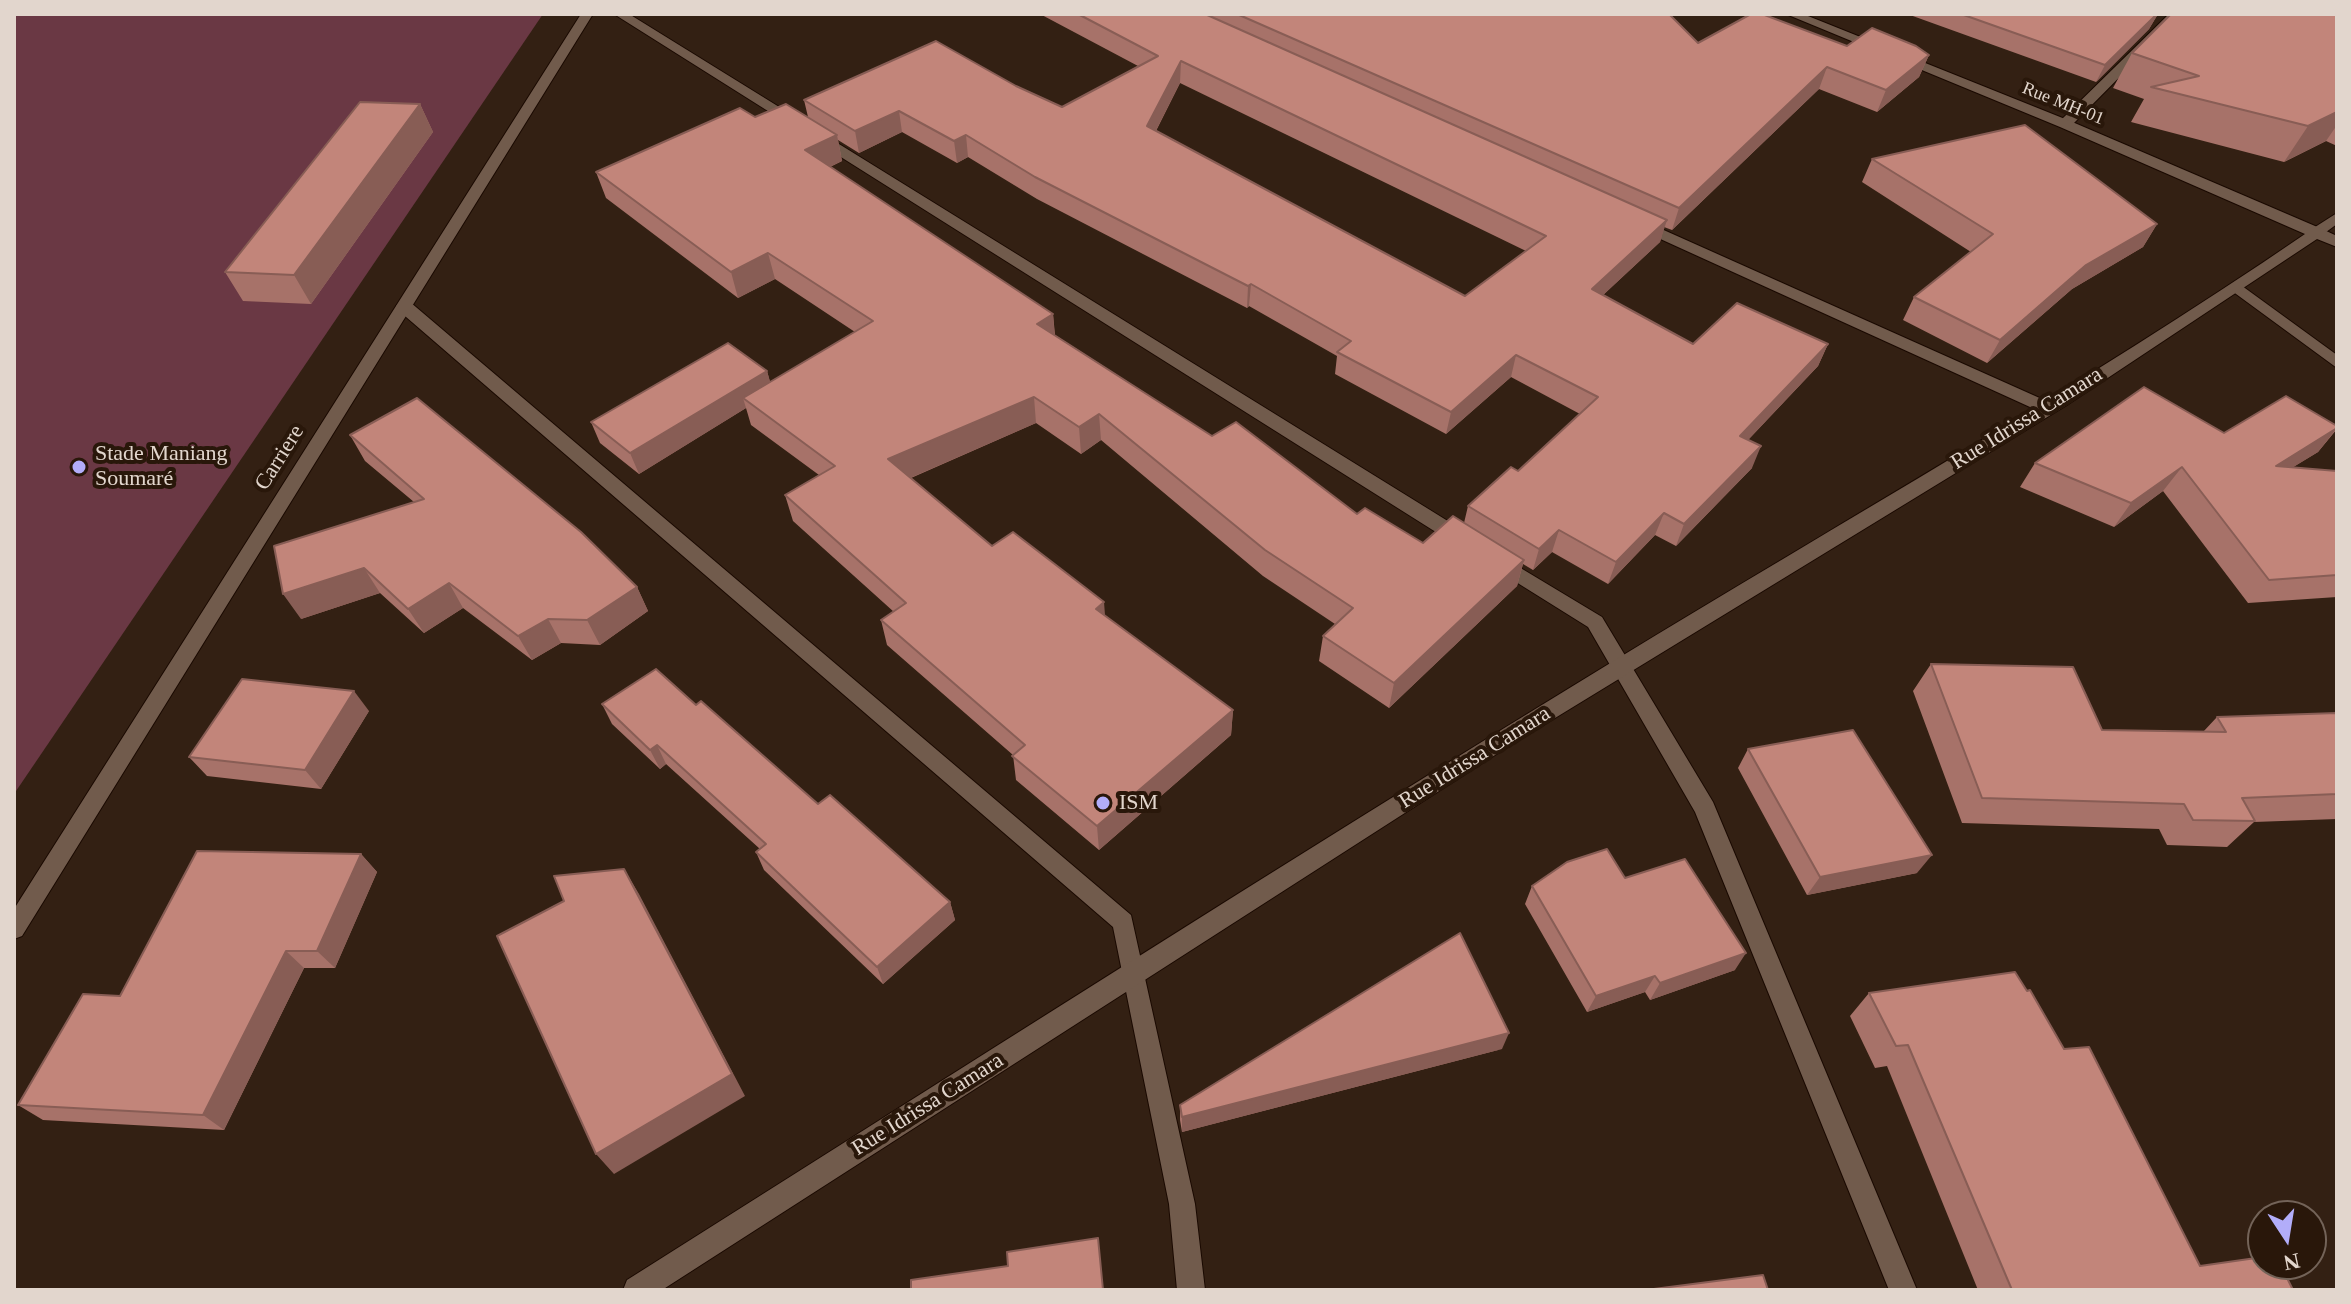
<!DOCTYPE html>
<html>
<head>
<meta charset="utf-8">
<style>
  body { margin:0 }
  #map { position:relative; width:2351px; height:1304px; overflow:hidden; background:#332013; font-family:Georgia,serif }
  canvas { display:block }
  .frame { position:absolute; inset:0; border:16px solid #e2d6cd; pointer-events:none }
  .north { position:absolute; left:2247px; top:1200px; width:80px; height:80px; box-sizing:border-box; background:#29170a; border:2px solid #736358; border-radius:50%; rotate:168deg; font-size:22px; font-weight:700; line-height:32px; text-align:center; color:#e2d6cd }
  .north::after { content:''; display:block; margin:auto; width:28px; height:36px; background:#b2adf9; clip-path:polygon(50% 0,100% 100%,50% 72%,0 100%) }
</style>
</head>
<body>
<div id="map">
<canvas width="2351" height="1304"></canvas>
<div class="frame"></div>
<div class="north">N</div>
</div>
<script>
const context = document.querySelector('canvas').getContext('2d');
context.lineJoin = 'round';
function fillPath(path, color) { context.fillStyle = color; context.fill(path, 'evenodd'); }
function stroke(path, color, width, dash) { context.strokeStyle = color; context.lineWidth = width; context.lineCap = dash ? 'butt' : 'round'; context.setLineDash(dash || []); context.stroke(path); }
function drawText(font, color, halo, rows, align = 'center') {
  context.font = font + ' Georgia,serif'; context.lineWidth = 8; context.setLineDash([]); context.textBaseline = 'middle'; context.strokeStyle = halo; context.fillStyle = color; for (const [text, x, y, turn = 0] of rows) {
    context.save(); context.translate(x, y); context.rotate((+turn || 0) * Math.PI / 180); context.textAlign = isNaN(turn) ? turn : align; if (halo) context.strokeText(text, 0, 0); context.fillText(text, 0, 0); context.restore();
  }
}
fillPath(new Path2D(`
  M14,14H543L14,794Z`), '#6a3844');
const street = new Path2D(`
  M614,14H629L1472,536L1474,541L1472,546H1458Z
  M2169,14H2182L2070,127H2060V121Z
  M2337,213V224L2322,235H2312V229Z
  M1639,219L2053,404L2056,408L2047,414L2041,412L1634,227V221Z
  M2238,283L2337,355V368L2232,291L2230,288Z
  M404,301L410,302L1131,915L1195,1204L1205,1290H1177L1169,1204L1113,927L398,310L396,306Z
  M1499,555L1602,617L1713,802L1917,1290H1889L1695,812L1588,627L1492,567L1490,562Z`);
const secondary = new Path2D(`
  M581,14H593L22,936L14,939V909Z
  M1786,14H1803L2070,121L2322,229L2337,236V247L2317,239L2067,405L1506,748L662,1290H623L627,1280C955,1073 1281,864 1612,662C1844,520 2080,388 2305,234L2060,127Z`);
stroke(street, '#1a0901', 2);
stroke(secondary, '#1a0901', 2);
fillPath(street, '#715b4c');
fillPath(secondary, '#715b4c');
fillPath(new Path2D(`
  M1040,14H1669L1698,43L1847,46L1929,55L1919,77L1877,112L1819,89L1672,230L1664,227L1660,242L1603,295L1693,344H1828L1818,366L1748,440L1752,468L1676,546L1655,535L1608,584L1552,552L1533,570L1523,564L1517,586L1389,708L1319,661L1323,636L1335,624L1263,576L1101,440L1081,454L1036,423L911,478L992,546L1105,616L1233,710L1231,735L1099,850L1016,780L1013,755L887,645L881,620L894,612L793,521L785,495L819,475L751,425L746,408L639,474L600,443L591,422L767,371L770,382L855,332L775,279L738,298L606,198L596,172L755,117H808L804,100L1016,86L1062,107L1138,66ZM1180,83L1526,251L1465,296L1156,131ZM902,132L957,163L968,157L1037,199L1247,308L1249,306L1337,356L1335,374L1446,434L1511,377L1580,414L1518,471L1468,506L1464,523L1423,543L1357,514L1212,436L1055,335L1053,314L830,167L842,161L838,140L859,153Z
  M1910,14H2158L2149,29L2096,82L1910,15Z
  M2337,14V146L2326,141L2284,162L2131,122L2144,99L2113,88L2132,53Z
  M420,104L433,132L311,304L243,301L225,272Z
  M1872,159L2157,224L2143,247L2072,289L1987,363L1903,320L1914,297L1971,252L1862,182Z
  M2337,426V429L2318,452L2293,467L2337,471V597L2248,603L2163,491L2114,527L2020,487L2035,463L2224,433Z
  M350,435L637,587L648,611L600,645L561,643L532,660L463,608L424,633L380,593L301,619L414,502L365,461Z
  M1931,664L2102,730L2203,732L2217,717L2337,713V819L2254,822L2227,847L2167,845L2159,829L1962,823L1913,691Z
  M602,704L696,705L818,804L950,902L955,920L883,984L764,870L756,852L760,849L666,764L660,769L612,724Z
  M369,711L321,789L207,776L189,757Z
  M1748,749L1917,873L1807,895L1738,768Z
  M361,854L377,872L335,968H304L224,1130L43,1120L18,1105L120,996Z
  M1625,878L1735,970L1650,1000L1645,992L1587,1012L1525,904L1532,886Z
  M1869,993L2064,1049L2200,1266L2293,1290H1978L1887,1066L1875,1068L1850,1016Z
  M1502,1049L1182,1132L1180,1120V1105Z`), '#a77269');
fillPath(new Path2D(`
  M2158,14L2149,29L2096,82L2105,65Z
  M1929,55L1919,77L1877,112L1886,90Z
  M1181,61L1180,83L1147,148V126Z
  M1827,67L1819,89L1672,230L1679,208Z
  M420,104L433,132L311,304L294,275Z
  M899,111L902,132L859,153L855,131Z
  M2337,112V125L2326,141L2284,162L2308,126Z
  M837,135L842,161L811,176L805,150Z
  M966,135L968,157L957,163L954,141Z
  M1667,220L1660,242L1586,311L1592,289Z
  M2157,224L2143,247L2072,289L1987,363L2000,340L2086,265Z
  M768,253L775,279L738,298L731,272Z
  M1251,284L1249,306L1247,308L1248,286Z
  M1053,314L1055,340L1037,324Z
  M1828,344L1818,366L1731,458L1740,436Z
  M1516,355L1511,377L1446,434L1451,412Z
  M767,371L773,392L743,398L746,408L639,474L630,453Z
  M1034,397L1036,423L894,485L888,459Z
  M1099,414L1101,440L1081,454L1079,427Z
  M2337,428L2318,452L2256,490L2276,466Z
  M1761,446L1752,468L1676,546L1684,524Z
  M2182,467L2163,491L2114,527L2131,503Z
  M1664,513L1655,535L1608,584L1616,562Z
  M1559,530L1552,552L1533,570L1539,549Z
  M1524,560L1517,586L1389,708L1394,683Z
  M364,568L380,593L301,619L283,594Z
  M449,583L463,608L424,633L408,609Z
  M637,587L648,611L600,645L587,620Z
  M1104,602L1106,628L1096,609Z
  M548,619L561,643L532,660L518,636Z
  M354,691L369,711L321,789L305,770Z
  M1233,710L1231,735L1099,850L1097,826Z
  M657,745L666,764L660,769L650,750Z
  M361,854L377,872L335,968L317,951Z
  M1932,855L1917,873L1807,895L1820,877Z
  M624,869L639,894L745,1096L614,1174L596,1154Z
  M950,902L955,920L883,984L877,967Z
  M286,951L304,968L224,1130L203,1115Z
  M1746,953L1735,970L1650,1000L1660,983Z
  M1655,976L1645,992L1587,1012L1596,996Z
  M1509,1033L1502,1049L1182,1132V1117Z`), '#885d55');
const building = new Path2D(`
  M1078,14H1205L1667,220L1592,289L1693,344L1737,303L1828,344L1740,436L1761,446L1684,524L1664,513L1616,562L1559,530L1539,549L1468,506L1511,467L1518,471L1598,397L1516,355L1451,412L1337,352L1351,341L1251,284L1248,286L1035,177L966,135L954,141L899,111L855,131L804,100L936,41L1016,86L1062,107L1158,56ZM1181,61L1546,236L1465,296L1147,126Z
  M1237,14H1312L1310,15L1320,14H1669L1698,43L1751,14H1762L1847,46L1872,28L1916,46L1929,55L1886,90L1827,67L1679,208Z
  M1961,14H2157L2105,65Z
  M2171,14H2337V112L2308,126L2151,87L2199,76L2132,53Z
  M360,102L420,104L294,275L225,272Z
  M786,104L837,135L805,150L1053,314L1037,324L1212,436L1236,422L1357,514L1365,508L1423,543L1453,516L1524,560L1394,683L1323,636L1353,608L1265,550L1099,414L1079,427L1034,397L888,459L992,546L1013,532L1104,602L1096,609L1233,710L1097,826L1012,756L1025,745L881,620L906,603L785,495L835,466L743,398L873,321L768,253L731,272L596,172L740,108L755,117Z
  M2025,125L2157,224L2086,265L2000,340L1914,297L1993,234L1872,159Z
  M728,343L767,371L630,453L591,422Z
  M2144,387L2224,433L2286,396L2337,426V428L2276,466L2337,471V575L2269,580L2182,467L2131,503L2035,463Z
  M417,398L581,532L637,587L587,620L548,619L518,636L449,583L408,609L364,568L283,594L274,546L424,499L350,435Z
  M1931,664L2073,667L2102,730L2226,732L2217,717L2337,713V794L2242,798L2255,821L2193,820L2184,804L1982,798Z
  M656,669L696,705L701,701L818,804L830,795L950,902L877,967L756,852L766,844L657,745L650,750L602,704Z
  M242,679L354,691L305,770L189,757Z
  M1853,730L1932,855L1820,877L1748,749Z
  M1607,849L1625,878L1685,859L1746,953L1660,983L1655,976L1596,996L1532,886L1567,862Z
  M197,851L361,854L317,951H286L203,1115L18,1105L83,994L120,996Z
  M624,869L732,1074L596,1154L497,936L564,901L554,876Z
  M1460,933L1509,1033L1182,1117L1180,1105Z
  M2015,972L2027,991L2030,990L2064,1049L2089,1047L2200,1266L2263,1257V1264H2280L2293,1290H2012L1908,1045L1896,1046L1869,993Z
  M1098,1238L1103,1290H911V1280L1008,1266L1007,1252Z
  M1763,1275L1768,1290H1646Z`);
fillPath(building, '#c2857a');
stroke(building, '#885d55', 2);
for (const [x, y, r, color] of [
  [79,467,8,"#b2adf9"],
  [1103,803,8,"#b2adf9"]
]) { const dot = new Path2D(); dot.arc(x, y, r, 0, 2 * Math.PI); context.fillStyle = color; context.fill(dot); stroke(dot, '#29170a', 3); }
drawText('18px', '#e2d6cd', '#29170a', [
  ["Rue MH-01",2063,104,22]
]);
drawText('22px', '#e2d6cd', '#29170a', [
  ["Rue Idrissa Camara",2027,419,-32],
  ["Carriere",280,458,-58],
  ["Rue Idrissa Camara",1475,758,-32],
  ["Rue Idrissa Camara",928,1105,-32]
]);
drawText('22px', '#e2d6cd', '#29170a', [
  ["Stade Maniang",95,454],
  ["Soumaré",95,479],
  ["ISM",1119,803]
], 'left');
</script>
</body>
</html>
